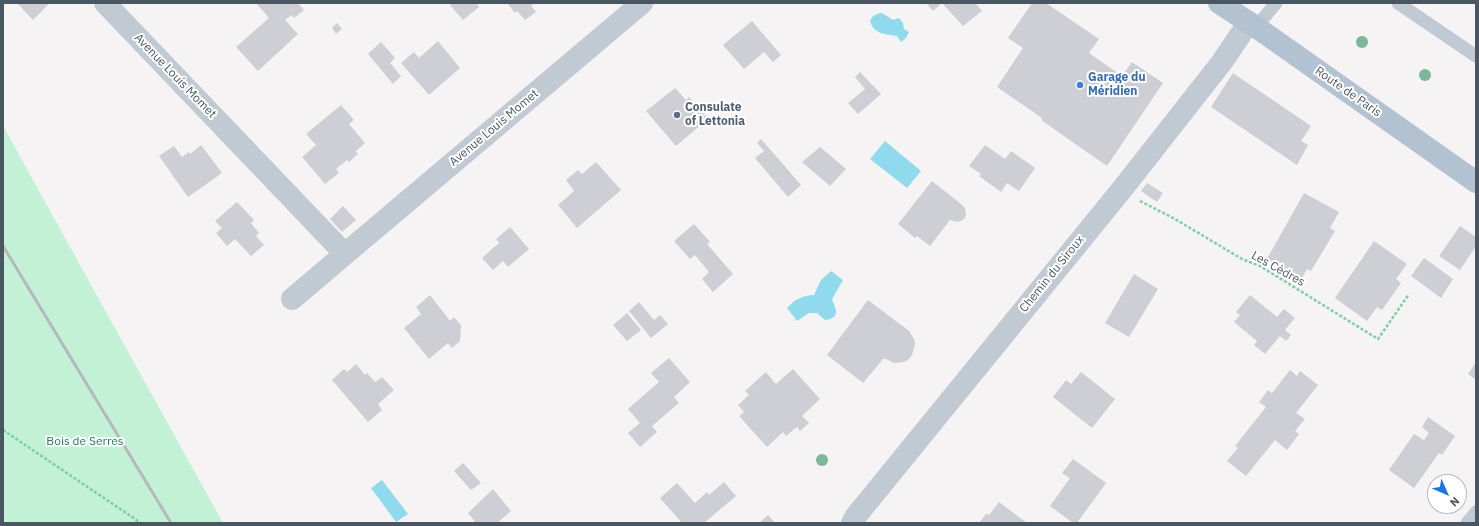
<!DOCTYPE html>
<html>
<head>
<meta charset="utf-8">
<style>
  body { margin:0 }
  #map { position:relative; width:1479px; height:526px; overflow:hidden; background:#f5f3f3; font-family:"IBM Plex Sans",sans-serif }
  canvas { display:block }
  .frame { position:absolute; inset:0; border:4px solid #4a5661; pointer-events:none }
  .north { position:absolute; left:1427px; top:474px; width:40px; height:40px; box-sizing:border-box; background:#fff; border:1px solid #b7bbc0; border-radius:50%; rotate:135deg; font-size:11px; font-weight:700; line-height:16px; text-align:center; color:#4a5661 }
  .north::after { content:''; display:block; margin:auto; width:14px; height:18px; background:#1a73e8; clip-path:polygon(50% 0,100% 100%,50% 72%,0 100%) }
</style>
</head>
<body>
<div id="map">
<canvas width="1479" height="526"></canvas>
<div class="frame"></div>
<div class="north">N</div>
</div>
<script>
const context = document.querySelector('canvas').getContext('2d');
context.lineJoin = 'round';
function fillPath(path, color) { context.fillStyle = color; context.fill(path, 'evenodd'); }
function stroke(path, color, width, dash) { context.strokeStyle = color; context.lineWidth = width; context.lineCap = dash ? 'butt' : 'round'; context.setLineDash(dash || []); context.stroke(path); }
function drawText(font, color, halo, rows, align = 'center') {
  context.font = font + ' "IBM Plex Sans",sans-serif'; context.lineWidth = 4; context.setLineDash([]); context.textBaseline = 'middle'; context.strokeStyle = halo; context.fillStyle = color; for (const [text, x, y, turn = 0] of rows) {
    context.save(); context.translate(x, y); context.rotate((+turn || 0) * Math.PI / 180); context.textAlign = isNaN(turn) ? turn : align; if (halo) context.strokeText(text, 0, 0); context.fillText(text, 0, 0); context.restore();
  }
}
fillPath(new Path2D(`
  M3,126L223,523H3Z`), '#c3f1d5');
fillPath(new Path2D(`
  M880,13H882L893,20L899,18L903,23L904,29L909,32L906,38L901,42L897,36C886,34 874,35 870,21L873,16Z
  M885,141L921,171L907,188L870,159Z
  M831,271L843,280L832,299C835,308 842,318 825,320L817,313H809L797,321L787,308C794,300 803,295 814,295L821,280Z
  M382,480L408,514L396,522L371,488Z`), '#90daee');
fillPath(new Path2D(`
  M17,3H50L33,20Z
  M256,3H298L304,10L294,18L292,15L285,20L298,34L258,71L236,47L269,18Z
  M453,3H476L479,7L463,20L450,5Z
  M507,3H534L531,6L536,12L525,20L517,11L515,13Z
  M926,3H975L982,11L963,26L942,3L933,11Z
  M1032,3H1046L1099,39L1089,53L1122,76L1132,62L1163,83L1107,166L1041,120L1042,118L997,87L1023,48L1008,38Z
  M752,21L781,55L773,62L764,52L744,69L723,45Z
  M337,23L342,29L336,34L332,28Z
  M438,41L460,68L429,95L401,63L414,52L419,58Z
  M381,42L395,58L390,63L401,76L393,84L368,54Z
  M860,72L881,94L858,114L848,103L865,89L855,77Z
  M1233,73L1311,126L1301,141L1308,145L1297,165L1211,107Z
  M675,88L686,100L689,97L708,119L676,146L646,111Z
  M341,105L354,120L349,124L365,143L356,151L358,154L349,162L347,160L336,169L339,173L325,184L302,157L316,145L306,134Z
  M761,139L801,185L788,197L755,158L764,151L757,143Z
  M201,145L222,173L188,197L159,156L174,146L182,157L189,152L190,154Z
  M985,145L1005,159L1011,151L1035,168L1019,191L1007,183L1001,192L979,176L981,174L969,166Z
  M820,147L846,169L830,186L802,162Z
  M596,162L621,190L577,228L558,205L574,191L566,180L578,170L582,174Z
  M932,181L961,204L965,208L966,215L964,219L961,221L957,222L950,220L930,246L917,236L915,238L898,224Z
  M1147,183L1163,193L1157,202L1141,191Z
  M1304,193L1339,212L1330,228L1335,231L1311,271L1307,269L1302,278L1267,259Z
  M237,202L254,220L251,223L259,233L256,236L264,245L251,256L235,239L227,246L216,233L222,228L215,221Z
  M343,206L356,220L342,232L330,219Z
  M694,224L710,242L707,244L733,274L713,292L702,279L709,272L695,255L690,259L674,241Z
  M1460,226L1476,237V246L1460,270L1439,256Z
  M510,227L529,249L508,267L503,261L493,270L482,258L499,243L496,239Z
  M1374,241L1407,264L1396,279L1401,283L1382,310L1377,307L1367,321L1335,298Z
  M1424,258L1453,279L1441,298L1411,276Z
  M1134,274L1158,289L1129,337L1105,323Z
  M430,295L450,321L454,317L461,325L460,341L452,348L448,343L429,359L404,328L421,314L416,307Z
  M1250,295L1277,317L1284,309L1295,318L1285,330L1291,335L1286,341L1280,336L1265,354L1254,345L1257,341L1234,322L1240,315L1236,312Z
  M868,300L909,331L914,339L915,344L912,355L908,360L903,362L894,363L884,358L863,383L827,355Z
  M639,302L654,320L660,315L668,324L651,338L629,311Z
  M627,313L641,330L627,341L613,325Z
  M669,358L690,382L674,397L679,403L652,426L657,432L640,447L628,433L640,423L628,409L659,382L651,373Z
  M1476,362V380L1468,374Z
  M356,364L365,375L367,373L375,382L382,377L394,390L378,404L382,410L368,422L332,380L344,369L347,372Z
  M793,369L820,399L802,416L809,423L800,431L797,427L786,436L783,432L767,447L739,416L744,412L738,405L749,395L745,391L766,372L776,384Z
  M1290,370L1297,376L1300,371L1318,385L1296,413L1305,419L1295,431L1299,434L1287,450L1275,440L1246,476L1227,461L1238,448L1235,446L1266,407L1259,402L1268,390L1272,393Z
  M1081,372L1115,399L1092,428L1053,397L1066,380L1071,384Z
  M1428,417L1455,436L1442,455L1439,453L1414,488L1389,470L1414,434L1424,440L1429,433L1422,427Z
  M1073,459L1106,483L1077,523H1073L1050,506L1070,478L1062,473Z
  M463,463L481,483L471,490L454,471Z
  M724,482L736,496L704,523H682L660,498L677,483L695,503L707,492L709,495Z
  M493,489L511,511L497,523H476L468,513Z
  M999,502L1027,523H979L986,514L989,515Z
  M768,515L775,523H759Z`), '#cdcfd5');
stroke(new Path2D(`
  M1140,201L1175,219L1242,259L1260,266L1378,339L1409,294
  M3,430L141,523`), '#7ad0a6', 2.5, [3, 2]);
stroke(new Path2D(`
  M1398,3L1476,56
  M1256,27L1276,3
  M1467,523L1476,512`), '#c1cad2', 13);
stroke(new Path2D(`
  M105,3L345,254L642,3
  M292,299L345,254
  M852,523L856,516L1123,188L1222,62L1249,22`), '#c1cad2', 22);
stroke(new Path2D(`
  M1219,3L1256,27L1476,182`), '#b3c2d1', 22);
stroke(new Path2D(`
  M3,246L171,523`), '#b5b8bd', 3);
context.fillStyle = '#7bb799';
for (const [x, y] of [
  [1362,42],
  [1425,75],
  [822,460]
]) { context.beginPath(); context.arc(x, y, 6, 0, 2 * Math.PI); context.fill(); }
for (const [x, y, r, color] of [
  [1080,85,4,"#3f7fe0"],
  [677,115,4,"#5c6f8a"]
]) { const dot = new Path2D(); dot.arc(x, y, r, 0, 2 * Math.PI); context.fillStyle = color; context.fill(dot); stroke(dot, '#fff', 1.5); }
drawText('12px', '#4a5661', '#fff', [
  ["Avenue Louis Momet",175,76,46],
  ["Route de Paris",1348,92,35],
  ["Avenue Louis Momet",494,128,-40],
  ["Les Cèdres",1278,269,29],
  ["Chemin du Siroux",1052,274,-51]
]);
drawText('bold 12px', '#366cbe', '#fff', [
  ["Garage du",1088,78],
  ["Méridien",1088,92]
], 'left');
drawText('bold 12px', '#4e5e75', '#fff', [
  ["Consulate",685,108],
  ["of Lettonia",685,122]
], 'left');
drawText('12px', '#17864f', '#fff', [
  ["Bois de Serres",85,442]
]);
</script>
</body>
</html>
